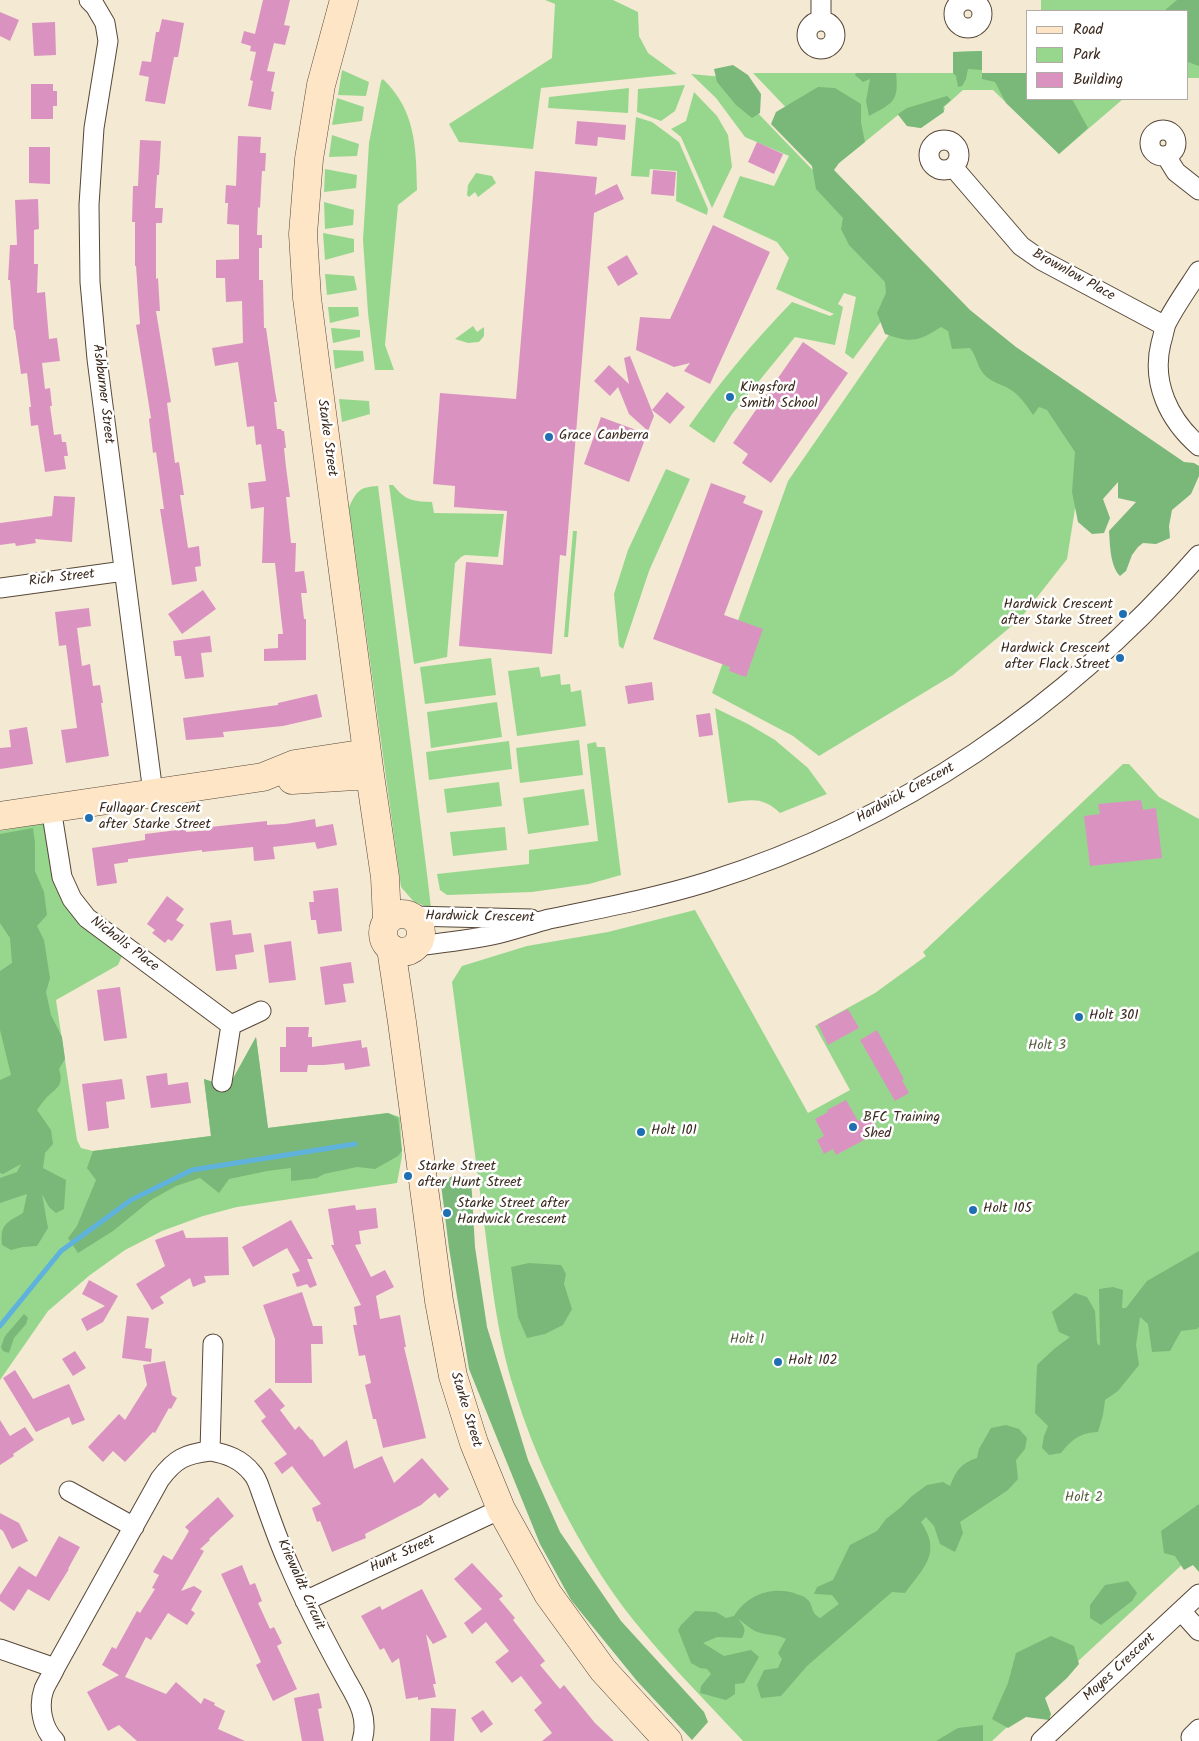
<!DOCTYPE html>
<html>
<head>
<meta charset="utf-8">
<style>
  body { margin:0 }
  #map { position:relative; width:1199px; height:1741px; overflow:hidden; background:#f4e9d3; font-family:Kalam,sans-serif }
  canvas { display:block }
  .legend { position:absolute; left:1026px; top:10px; width:162px; height:90px; box-sizing:border-box; background:#fff; border:1px solid #b1aaa5; margin:0; padding:6px 9px; list-style:none; font-size:15px; color:#3b2a1e }
  .legend li { display:flex; align-items:center; gap:10px; height:25px }
  .legend b { width:25px; border:1px solid #b1aaa5 }
</style>
</head>
<body>
<div id="map">
<canvas width="1199" height="1741"></canvas>
<ul class="legend">
<li><b style="height:6px;background:#fde5c5"></b>Road</li>
<li><b style="height:14px;background:#97d78d"></b>Park</li>
<li><b style="height:14px;background:#da93c1"></b>Building</li>
</ul>
</div>
<script>
const context = document.querySelector('canvas').getContext('2d');
context.lineJoin = 'round';
function fillPath(path, color) { context.fillStyle = color; context.fill(path, 'evenodd'); }
function stroke(path, color, width, dash) { context.strokeStyle = color; context.lineWidth = width; context.lineCap = dash ? 'butt' : 'round'; context.setLineDash(dash || []); context.stroke(path); }
function drawText(font, color, halo, rows, align = 'center') {
  context.font = font + ' Kalam,sans-serif'; context.lineWidth = 5; context.setLineDash([]); context.textBaseline = 'middle'; context.strokeStyle = halo; context.fillStyle = color; for (const [text, x, y, turn = 0] of rows) {
    context.save(); context.translate(x, y); context.rotate((+turn || 0) * Math.PI / 180); context.textAlign = isNaN(turn) ? turn : align; if (halo) context.strokeText(text, 0, 0); context.fillText(text, 0, 0); context.restore();
  }
}
fillPath(new Path2D(`
  M545,0H613L638,12L639,36L648,53L677,74L541,88L533,149L459,142L449,124L552,58L555,4Z
  M1041,0H1199V78H1188V11H1041Z
  M982,51V73H1026L1028,71V99H1123L1059,154L993,90H963L944,107L945,109L921,128L907,126L898,115L839,163L753,73H953V52Z
  M342,70L369,82L366,96L338,95Z
  M691,74L723,77L915,276L853,359L845,353L856,297L844,293L838,304L843,307L835,345L795,337L732,414L714,443L689,426C720,382 754,341 792,302L830,316L834,314L776,289L789,258L777,242L723,217L740,176L774,186L789,156L745,137L716,98Z
  M383,79C416,111 416,147 417,190L398,205L385,345L394,370H375L368,313L363,240L369,143L381,81Z
  M685,85L675,111L661,121L637,112L638,89Z
  M629,88L628,113L548,108L549,97Z
  M694,92L717,116L728,135L732,167L712,208L681,137L671,129L686,121Z
  M337,98L364,107L362,121L332,125Z
  M636,117L652,122L679,142L708,209L707,215L676,201L677,171L650,169L649,177L631,176Z
  M332,135L359,144L357,156L329,157Z
  M325,169L357,175L356,188L324,192Z
  M476,173L492,176L496,183L478,197L475,192L469,197L467,195L468,185Z
  M324,202L354,210L353,225L325,229Z
  M323,233L354,239V252L325,260Z
  M325,274L354,276L357,290L327,295Z
  M922,287L1109,425L1075,509L1067,559L1020,619L953,675L819,756L793,736L712,693L788,481Z
  M328,307H358L359,316L330,323Z
  M473,326L477,332L484,327V336L479,342L468,343L455,339Z
  M331,328L360,330V337L333,343Z
  M333,350L363,351L364,361L335,369Z
  M339,399L369,401L370,414L342,422Z
  M666,469L690,479L649,571L623,649L619,646L614,594L628,550Z
  M389,485H393C406,501 412,501 432,502L434,513L504,514L498,557L465,555L461,557L455,563L447,657L414,664Z
  M378,486L427,874L431,908L414,902L401,887L349,507C357,491 359,487 378,486Z
  M573,531H577L568,637H564Z
  M491,658L496,695L425,704L420,667Z
  M539,667L541,677L560,674L561,685L570,684L571,692L581,690L586,726L517,736L508,671Z
  M497,702L502,737L431,748L427,712Z
  M715,708L748,724L775,740L808,768L827,794L780,813C762,796 751,800 728,803Z
  M579,740L583,775L520,783L516,748Z
  M509,741L512,769L429,780L426,752Z
  M596,742L597,747H605L621,875L589,884L532,892L447,895L440,890L437,874L529,864V850L598,841L587,744Z
  M1123,764H1129L1159,797L1199,819V1549L992,1741H743C694,1688 640,1636 601,1575C564,1517 534,1455 514,1389C496,1333 491,1274 483,1215C473,1138 462,1060 452,982L462,966L527,946L608,932L695,910L808,1113L850,1090L815,1026L875,993L926,956L923,952Z
  M499,782L502,806L447,813L444,789Z
  M584,789L589,825L528,834L523,798Z
  M53,822L62,877L126,947L118,965L56,1000L77,1140L81,1148L93,1151L211,1136L204,1079L213,1082L230,1084L256,1037L268,1128L388,1113L400,1117L402,1156L397,1183L237,1207L203,1216L162,1231L125,1250L90,1275L48,1311L0,1380V831Z
  M505,827L507,850L453,856L450,832Z`), '#97d78d');
fillPath(new Path2D(`
  M1177,0H1199V66L1188,62V11H1164Z
  M982,51V70L968,69L966,79L962,86L958,87L956,76L953,73V52Z
  M733,65L748,75L761,94L760,113L752,118L736,105L717,82L714,69Z
  M1028,71V99H1072L1088,128L1059,154L1006,103L995,82L982,79V73H1026Z
  M856,73H896C899,102 893,103 869,116L866,101L870,79L863,82L855,75Z
  M818,87L835,88L861,104V123L865,142L839,163L834,170L970,310L1016,347L1184,462L1194,463L1199,466V476L1191,494L1172,510L1169,526L1170,538L1156,544L1143,543L1138,547L1132,555L1126,571L1120,576C1110,566 1110,544 1109,531L1136,502L1118,498V482L1103,499L1110,518L1104,533L1092,534L1078,522L1072,492L1075,452L1047,410L1039,407L1033,415C1026,404 1018,393 1006,387C1000,384 993,382 988,378C977,370 978,358 970,348L952,349L948,331L941,327C917,342 912,343 885,334L877,313L886,293L885,282L849,245L841,229L843,218L816,189L812,166L771,124L776,112Z
  M947,96L951,100L943,107L944,112L921,128L907,126L898,114L907,108Z
  M33,828L35,843V871L44,892L47,915L37,926L44,940L50,978L46,992L51,1015L62,1037L65,1059L59,1069C64,1085 58,1087 47,1097C43,1101 40,1106 37,1110L51,1130L53,1144L45,1153L43,1168L66,1180L64,1209L56,1213L49,1207L42,1194L48,1228L37,1246L23,1247L11,1250L2,1245C0,1224 6,1223 23,1213L27,1194L0,1203V1178L17,1172L21,1164L3,1174L0,1173V1080L11,1075L0,1030V971L12,963L10,938L0,923V834Z
  M256,1037L268,1128L388,1113L398,1118L402,1151L398,1156L375,1169L357,1167L324,1174L317,1178L291,1181V1168L267,1171L229,1179L219,1193L200,1178L176,1186L151,1200L113,1231L78,1253L68,1238L77,1226L96,1180L87,1168L93,1151L211,1136L204,1079L213,1082L230,1084Z
  M452,1176L471,1177L475,1247L487,1327L528,1460L560,1532L621,1621L704,1712L708,1722L692,1740L637,1681L571,1600L540,1544L469,1369L449,1248L441,1184Z
  M1199,1251V1327L1197,1329L1181,1331L1170,1351L1152,1352L1148,1324L1140,1317L1136,1345L1139,1365L1118,1391L1105,1400L1103,1415L1098,1432C1080,1433 1072,1439 1061,1453L1049,1455L1042,1448L1044,1436L1048,1426L1035,1413L1037,1365L1054,1349L1070,1337L1059,1332L1052,1312L1075,1293L1087,1297L1095,1311L1097,1343L1100,1346L1099,1289L1113,1287L1123,1290L1122,1308H1126L1147,1281Z
  M529,1263L561,1265L566,1274L564,1284L572,1309L563,1325L545,1334L527,1338L518,1317L511,1267Z
  M24,1314L28,1318L26,1324L14,1338L9,1353L3,1351L1,1347L5,1336Z
  M1006,1425L1019,1429L1027,1438L1025,1449L1016,1460L1018,1479L1008,1490L960,1522L963,1533L955,1552L940,1544L934,1526L926,1517L921,1522C942,1553 924,1567 905,1593L892,1592L807,1666L781,1696L761,1698L757,1685L764,1670L778,1668L782,1659L778,1653L786,1639C776,1633 765,1636 755,1631C749,1628 743,1622 738,1619C744,1626 747,1629 742,1638L717,1637L703,1643L724,1656L751,1650L759,1657L744,1683L735,1684V1694L726,1700L700,1693L701,1686L711,1674L707,1669L700,1668L691,1663L678,1630L681,1625L695,1611L716,1612L726,1618L734,1616C747,1595 771,1586 794,1593C799,1595 805,1596 808,1600C814,1607 810,1612 820,1618L839,1604L832,1595L814,1594L817,1587L833,1580L850,1545L877,1531L886,1519L900,1508L912,1496L927,1485L943,1482L950,1486C956,1471 961,1463 977,1458L979,1449L991,1428Z
  M1199,1504V1572L1193,1565L1184,1570L1175,1556L1164,1553L1161,1531Z
  M1128,1581L1137,1593L1132,1601L1101,1625L1090,1618V1605L1105,1585Z
  M1051,1636L1074,1646L1079,1664L1067,1678L1045,1698L1051,1714L1049,1720L1026,1717L1008,1728L992,1719L1008,1683L1016,1653Z
  M983,1725V1741H936L958,1728Z`), '#79b878');
stroke(new Path2D(`
  M0,1326L61,1251L131,1200L192,1170L355,1144`), '#5fb2db', 5);
fillPath(new Path2D(`
  M263,0H290L284,25L290,26L285,45L274,43L267,71L275,72L271,91L274,92L271,110L248,106L253,81L250,80L256,52L250,51L251,46L241,43L244,31L255,34Z
  M0,12L19,20L10,41L0,36Z
  M162,19L184,23L178,57H174L165,104L145,101L149,77L139,75L142,61L151,62L156,32H159Z
  M55,22L56,55L34,56L32,23Z
  M31,84H53V91H57V106H53V119H31Z
  M577,121L626,125L625,140L598,137L597,146L575,144Z
  M238,136L261,137L260,153H266L265,171H262L260,208L258,207L257,235H262V248H259V280H263L264,328H266L275,391L277,402H274L277,429H281L282,431H284L286,448H284L286,467L290,497H286L291,543H296L295,572L304,571L307,593H301L304,619H306V660L264,661V649L278,648V634H283L275,563H262L264,507L251,509L248,483L266,481L261,444L256,445L254,426L247,427L238,362L215,366L212,348L243,343L242,301L226,302L225,278H216V260L239,259V225L227,224L228,203H225L226,185L236,186Z
  M140,140L161,141L159,175H157L155,208H163L162,223H156V279L158,278L160,311H156L171,402L167,403L175,463L179,462L184,495H180L188,548L199,546L201,566L195,567L197,581L172,585L160,509H164L156,452L153,453L149,419L151,418L136,325L140,324L136,266H135V222H132L133,186H138Z
  M757,142L783,154L774,174L748,162Z
  M29,147H50V184L29,183Z
  M653,170L676,172L674,196L651,194Z
  M535,171L597,177L595,195L617,184L624,199L594,213L566,556L560,555L552,654L459,646L466,562L503,565L507,511L454,507L455,486L433,484L440,393L516,399Z
  M38,199L39,229L34,230V264H38L37,293L45,292L49,339L57,338L60,361L42,363L45,389L50,388L52,406H50L54,435L61,434L62,442H66L68,456H64L66,469L45,472L38,425L31,426L29,407H31L27,373L21,374L15,330H14L10,280H8L10,245H17L15,200Z
  M713,225L770,252L710,384L684,371L690,363L674,367L636,350L640,317L670,319Z
  M627,255L638,274L618,286L607,267Z
  M803,342L848,373L771,483L742,463L748,454L733,443Z
  M630,356L654,416L648,431L629,414L618,387L610,396L594,381L609,365L629,384L624,358Z
  M667,392L685,407L670,424L652,410Z
  M601,417L647,434L629,482L584,464Z
  M711,483L746,496L743,503L763,511L724,615L763,629L746,677L729,671L730,667L653,639Z
  M54,496L75,497L72,542L35,539L36,543L16,546L15,543L0,545V523L52,516Z
  M203,590L216,609L182,634L168,614Z
  M89,608L91,626L77,628L82,666L90,664L93,686L100,685L103,703H101L109,756L66,763L61,730L77,728L66,645L59,646L55,612Z
  M210,636L212,652L201,653L204,677L185,679L181,656H175L173,641Z
  M652,682L654,700L628,704L625,686Z
  M317,694L322,717L283,726L223,732L224,737L186,740L183,718L278,705V703Z
  M710,713L713,735L699,737L696,715Z
  M27,727L33,764L0,769V748L11,747L9,730Z
  M1141,800L1143,810L1156,808L1162,858L1090,866L1084,816L1100,814L1098,804Z
  M315,819L316,827L333,824L337,845L317,849L315,842L273,847L275,859L254,861L253,847L202,852V850L128,859V862L114,864L117,883L97,886L92,848L145,840V834L186,829V832L211,830L210,827L267,821V825L285,824Z
  M338,888L342,931L318,934L316,920H311L309,902H314L313,891Z
  M167,896L184,909L176,920L184,925L172,941L168,939L165,943L152,933L155,930L147,924Z
  M231,920L233,935L251,933L254,952L235,955L237,969L216,971L210,923Z
  M291,941L296,980L269,983L264,945Z
  M351,962L354,983L343,984L346,1002L325,1005L320,967Z
  M120,987L127,1038L104,1041L97,990Z
  M848,1009L859,1028L828,1045L818,1024Z
  M286,1027H309L308,1037H312V1047L361,1040L362,1048L367,1047L370,1066L345,1070L344,1063L324,1065H308L307,1072H280V1047H286Z
  M877,1030L904,1079L902,1080L909,1093L895,1101L860,1040Z
  M167,1073L168,1085L188,1082L191,1103L151,1108L146,1076Z
  M122,1079L125,1099L106,1102L109,1128L88,1131L82,1084Z
  M846,1100L858,1121L870,1114L879,1132L836,1155L833,1149L824,1154L817,1140L824,1136L815,1119L828,1112L827,1110Z
  M355,1205L356,1210L376,1208L378,1228L359,1231L361,1244L355,1245L371,1277L385,1270L394,1287L376,1296L380,1319L400,1315L406,1347H404L426,1438L383,1448L376,1419H373L365,1385L371,1383L365,1355L359,1356L353,1325H357L354,1307L361,1305L331,1245H334L328,1209Z
  M291,1220L313,1259H307L317,1285L310,1288L307,1284L297,1287L292,1274L300,1271L287,1248L253,1267L242,1247Z
  M183,1230L186,1238L228,1237L229,1275L204,1276L206,1282L193,1287L190,1278L160,1297L164,1303L152,1310L136,1284L165,1266L155,1240Z
  M89,1280L118,1296L103,1322L87,1331L81,1319L105,1306L82,1294Z
  M302,1292L313,1326H322L323,1344H311L312,1383H275V1339L263,1305Z
  M127,1316L149,1318L145,1348L152,1349L151,1362L122,1358Z
  M75,1351L86,1368L73,1376L62,1359Z
  M165,1361L172,1395L177,1398L171,1409L169,1408L155,1433L153,1432L125,1462L113,1451L103,1462L88,1447L119,1414L125,1420L147,1385L143,1365Z
  M15,1370L33,1399L69,1384L85,1420L72,1425L69,1417L36,1432L3,1378Z
  M270,1388L285,1406L280,1410L295,1430L299,1426L311,1440L312,1439L324,1457L347,1440L354,1469L382,1456L394,1483L422,1458L449,1489L439,1498L435,1493L421,1505L365,1534L366,1538L332,1552L320,1521L317,1522L312,1508L321,1504L292,1466L282,1474L274,1463L287,1454L261,1421L266,1417L254,1401Z
  M0,1420L10,1436L25,1427L34,1440L13,1454L14,1456L0,1465Z
  M218,1497L234,1516L209,1539L210,1540L200,1549L204,1551L181,1591L194,1586L202,1591L191,1610L195,1613L187,1625L168,1613L151,1640L146,1637L125,1677L166,1694L176,1682L201,1704L204,1698L215,1703L214,1705L225,1711L218,1729L245,1741H137L119,1725L108,1731L87,1692L119,1675L102,1665L112,1647L116,1649L137,1611L140,1613L155,1589L152,1588L159,1575L153,1572L163,1555L172,1560L189,1531L185,1527Z
  M0,1513L19,1523L28,1541L12,1549L3,1531L0,1529Z
  M59,1536L80,1547L68,1569H69L49,1601L28,1589L14,1611L0,1601V1595L19,1566L36,1577Z
  M472,1563L503,1596L499,1599L515,1618L513,1620L545,1661L540,1665L560,1689L564,1685L595,1723L614,1741H542L552,1733L534,1710L542,1703L521,1676L512,1683L495,1662L509,1651L486,1622L472,1634L464,1623L482,1609L454,1579Z
  M242,1565L250,1585L255,1583L262,1601L258,1603L270,1629L274,1627L282,1643L277,1646L297,1689L273,1701L256,1665L261,1662L221,1574Z
  M422,1589L447,1637L433,1644L426,1634L436,1684H433L436,1697L418,1700V1697L406,1699L399,1658L392,1663L384,1648L380,1650L361,1616L380,1606L382,1610Z
  M319,1693L322,1708L318,1709L324,1741H302L294,1698Z
  M431,1708L456,1709L454,1741H430Z
  M483,1710L493,1724L481,1733L471,1718Z`), '#da93c1');
const street = new Path2D(`
  M954 14a14 14 0 1 1 28 0a14 14 0 1 1-28 0Z
  M89,0L95,6L105,23L108,41L94,128L89,205L90,282L97,359L153,793
  M821,20V0
  M807 35a14 14 0 1 1 28 0a14 14 0 1 1-28 0Z
  M1150 143a13 13 0 1 1 26 0a13 13 0 1 1-26 0Z
  M929 155a15 15 0 1 1 30 0a15 15 0 1 1-30 0Z
  M1166,156L1176,172L1199,190
  M953,167L1021,246L1041,260L1165,326
  M1199,271C1188,288 1175,306 1166,324C1164,330 1163,337 1161,343C1151,383 1169,420 1199,446
  M0,588L124,571
  M51,808L62,877L72,899L87,918L231,1025L222,1082
  M412,916L531,919
  M417,946C442,943 468,940 492,935C511,931 530,924 549,919C602,908 655,898 707,882C899,822 1067,706 1199,555
  M231,1025L261,1011
  M213,1344L210,1451C227,1454 241,1459 252,1473C258,1479 260,1490 263,1497C271,1520 279,1543 289,1565C306,1605 326,1643 347,1681C358,1700 369,1718 362,1741
  M69,1491L134,1527
  M305,1601L501,1509
  M1181,1611L1199,1631
  M0,1649L55,1668L160,1479C175,1459 185,1454 210,1451
  M1191,1737L1199,1729
  M55,1741C42,1728 38,1706 44,1689C47,1682 52,1675 55,1668
  M1041,1741L1199,1594`);
const secondary = new Path2D(`
  M344,0L321,85L309,159L303,234L307,298L315,360L370,775L385,877L387,920
  M292,780L370,775
  M0,816L263,777L295,764L367,753
  M383 933a19 19 0 1 1 38 0a19 19 0 1 1-38 0Z
  M391,948L402,1022L439,1301L453,1376L474,1443L501,1509L548,1594L603,1670L668,1741`);
stroke(street, '#574739', 21);
stroke(secondary, '#574739', 29);
stroke(street, '#fff', 19);
stroke(secondary, '#fde5c5', 28);
for (const [x, y, r, color] of [
  [730,397,5,"#1f6fb2"],
  [549,437,5,"#1f6fb2"],
  [1123,614,5,"#1f6fb2"],
  [1120,658,5,"#1f6fb2"],
  [89,818,5,"#1f6fb2"],
  [1079,1017,5,"#1f6fb2"],
  [853,1127,5,"#1f6fb2"],
  [641,1132,5,"#1f6fb2"],
  [408,1176,5,"#1f6fb2"],
  [973,1210,5,"#1f6fb2"],
  [447,1213,5,"#1f6fb2"],
  [778,1362,5,"#1f6fb2"]
]) { const dot = new Path2D(); dot.arc(x, y, r, 0, 2 * Math.PI); context.fillStyle = color; context.fill(dot); stroke(dot, '#fff', 2); }
drawText('14px', '#3b2a1e', '#fff', [
  ["Brownlow Place",1073,276,29],
  ["Ashburner Street",102,394,83],
  ["Starke Street",326,438,82],
  ["Rich Street",62,579,-7],
  ["Hardwick Crescent",906,794,-29],
  ["Hardwick Crescent",480,918,1],
  ["Nicholls Place",124,945,37],
  ["Starke Street",465,1410,73],
  ["Hunt Street",403,1555,-25],
  ["Kriewaldt Circuit",300,1585,66],
  ["Moyes Crescent",1120,1668,-43]
]);
drawText('14px', '#3b2a1e', '#fff', [
  ["Kingsford",740,389],
  ["Smith School",740,405],
  ["Grace Canberra",559,437],
  ["Hardwick Crescent",1113,606,"right"],
  ["after Starke Street",1113,622,"right"],
  ["Hardwick Crescent",1110,650,"right"],
  ["after Flack Street",1110,666,"right"],
  ["Fullagar Crescent",99,810],
  ["after Starke Street",99,826],
  ["Holt 301",1089,1017],
  ["BFC Training",863,1119],
  ["Shed",863,1135],
  ["Holt 101",651,1132],
  ["Starke Street",418,1168],
  ["after Hunt Street",418,1184],
  ["Starke Street after",457,1205],
  ["Hardwick Crescent",457,1221],
  ["Holt 105",983,1210],
  ["Holt 102",788,1362]
], 'left');
drawText('14px', '#575e3f', '#fff', [
  ["Holt 3",1047,1047],
  ["Holt 1",747,1341],
  ["Holt 2",1084,1499]
]);
</script>
</body>
</html>
